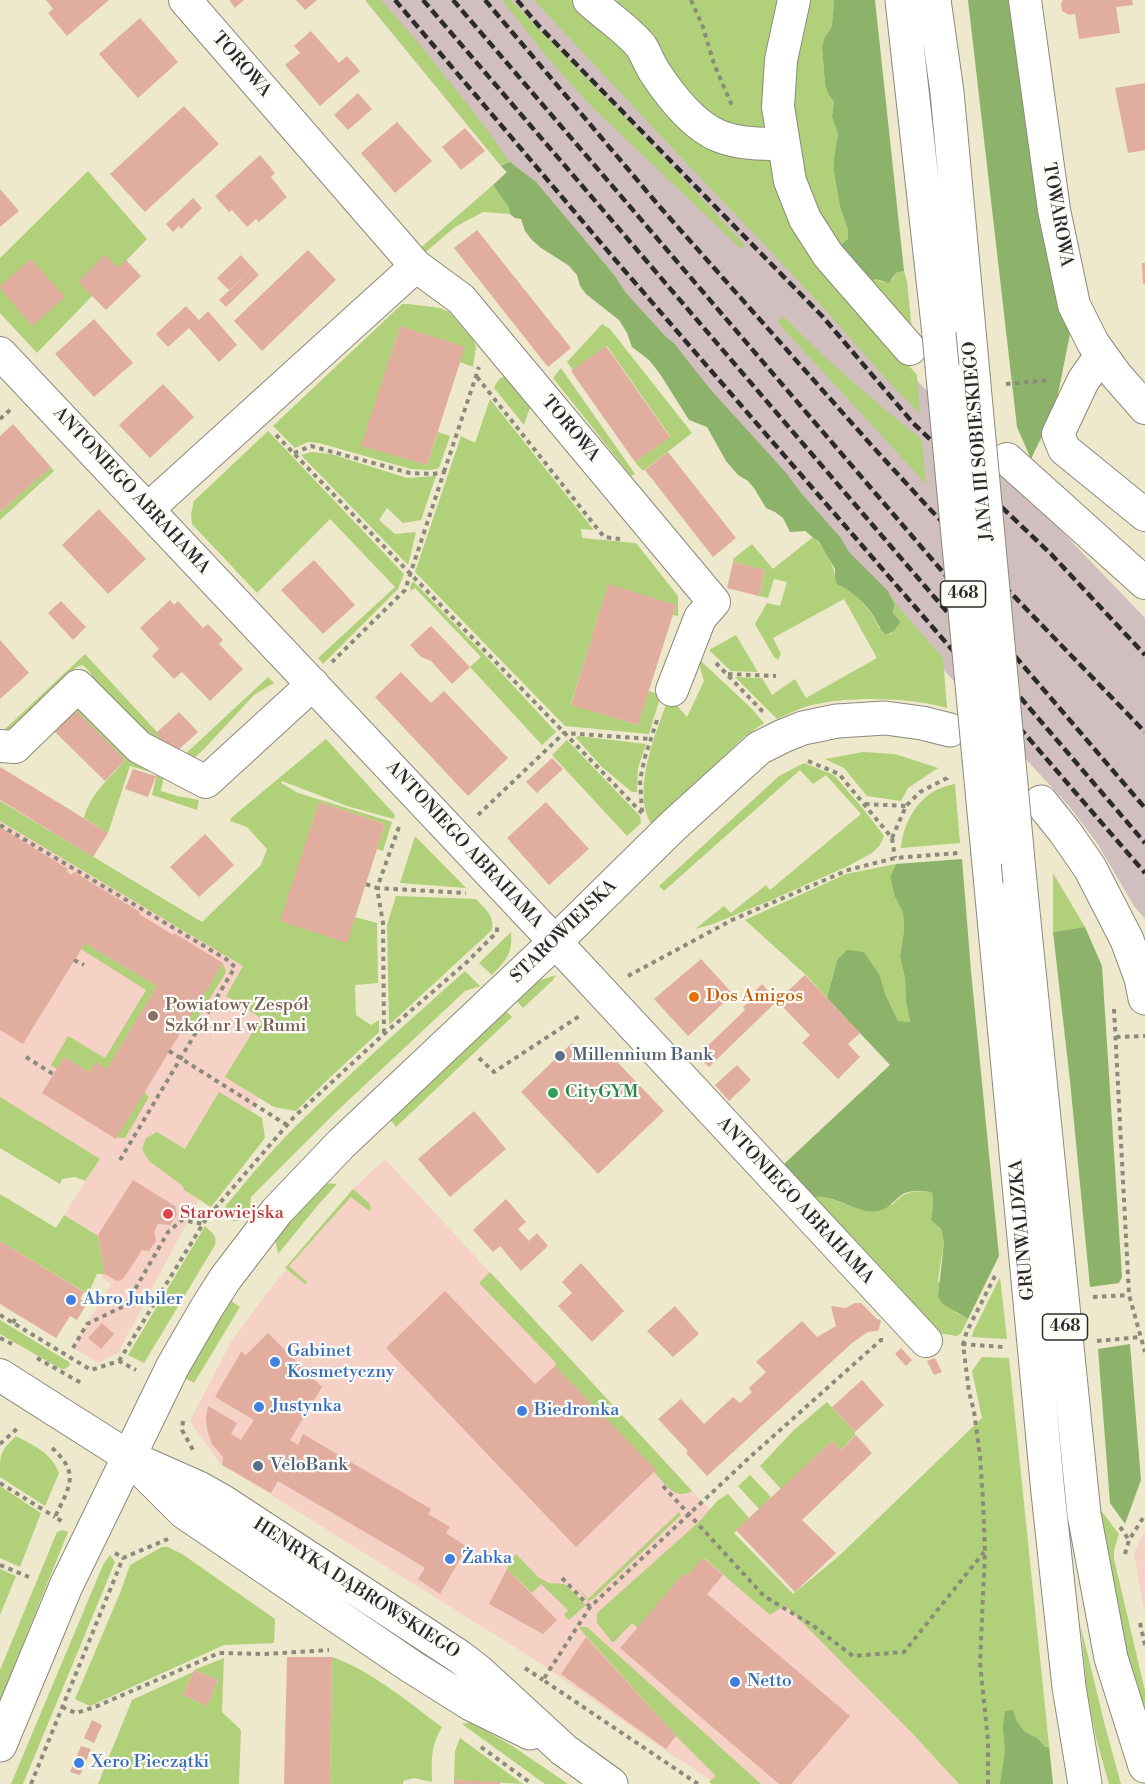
<!DOCTYPE html>
<html>
<head>
<meta charset="utf-8">
<style>
  body { margin:0 }
  canvas { display:block; background:#eee8cc }
</style>
</head>
<body>
<canvas width="1145" height="1784"></canvas>
<script>
const context = document.querySelector('canvas').getContext('2d');
context.lineJoin = 'round';
function fillPath(path, color) { context.fillStyle = color; context.fill(path, 'evenodd'); }
function stroke(path, color, width, dash) { context.strokeStyle = color; context.lineWidth = width; context.lineCap = dash ? 'butt' : 'round'; context.setLineDash(dash || []); context.stroke(path); }
function drawText(font, color, halo, rows, align = 'center') {
  context.font = font + ' "Libre Bodoni",serif'; context.lineWidth = 4.5; context.setLineDash([]); context.textBaseline = 'middle'; context.strokeStyle = halo; context.fillStyle = color; for (const [text, x, y, turn = 0] of rows) {
    context.save(); context.translate(x, y); context.rotate((+turn || 0) * Math.PI / 180); context.textAlign = isNaN(turn) ? turn : align; if (halo) context.strokeText(text, 0, 0); context.fillText(text, 0, 0); context.restore();
  }
}
fillPath(new Path2D(`
  M0,801L317,991L285,1054L204,1190L118,1353L98,1363L73,1348L111,1284L102,1277L92,1232L64,1215L99,1160L0,1098Z
  M385,1159L692,1491L793,1594L911,1732L959,1784H717L672,1755L537,1661L220,1463L190,1421L231,1342L266,1294L354,1188Z
  M1145,1531V1615L1134,1553Z`), '#f6d1c5');
fillPath(new Path2D(`
  M365,0H563L910,373L1145,618V919L1134,906L1097,843L1069,806L927,652L501,166Z`), '#d1bfbf');
fillPath(new Path2D(`
  M365,0H381L417,41L483,124L510,162L501,166Z
  M502,0H511L663,157L745,245L741,249L588,103L548,58Z
  M534,0H580L764,160L772,161L848,295L917,375L920,414L886,379L829,314L764,244L688,165Z
  M617,0H782L768,126L762,131L707,119L612,14Z
  M809,0H834L832,26L824,39L822,47L825,84L828,94L834,102L832,117L838,134L834,172L840,207L848,230V239L840,249L822,221L805,179L792,99L793,81L804,16Z
  M88,171L147,239L37,353L0,313V258Z
  M493,185L509,208L510,214L483,212L455,227L427,251L419,254L418,250Z
  M904,271L907,281L912,330L869,282L876,279L883,282L893,279L896,273Z
  M402,304H409L440,308L449,312L473,340L476,346L473,367L460,362L464,347L400,326L362,445L427,465L438,432L450,436L439,468L431,470L411,469L319,443L308,442L295,448L273,426Z
  M784,317C827,361 874,401 922,440L926,484L777,322Z
  M602,324L610,329L692,433L643,471L635,462L670,436L607,346L573,370L567,362Z
  M561,368L635,474L631,476L553,378Z
  M506,376L533,399L524,425L494,388C497,381 499,378 506,376Z
  M490,399L594,530L581,529L582,538L636,543L678,596V616L673,615L676,605L608,585L571,704L637,725L649,691L661,695L649,734L565,726L415,572L461,436L475,443Z
  M268,431L404,574L398,589L323,664L318,658L395,587L330,519L257,593L192,524L191,514L194,501Z
  M312,452L331,454L407,478L436,476L421,520L403,523L387,508L379,520L395,534L416,532L408,565L301,455Z
  M51,467L54,471L0,520V512Z
  M813,537C822,545 835,566 835,578C851,592 871,607 879,628L890,634L898,627C893,614 893,603 888,591L896,604L943,658L947,708C910,697 849,696 812,705C800,708 788,714 777,719L735,677L762,678L772,695L795,679L806,698L877,658L844,599L773,638L781,654L778,660L774,657L755,624L767,603L780,606L787,582L774,579L768,598L759,596L765,570L733,562V559L752,544L773,569Z
  M413,581L483,653L556,732L542,745L470,667L481,657L415,588L411,591L410,587Z
  M736,635L758,672L731,671L709,650Z
  M85,654L181,758L268,677L274,683L254,695L205,748L189,763L136,731L94,686C94,676 90,670 82,665L75,668L61,683L6,736L0,735V730H4Z
  M701,661L752,709L764,723L744,737L652,825C630,790 657,732 669,696L687,717L704,681L699,664Z
  M76,705L164,776L161,791L177,796L199,800L197,810L152,795L157,774L130,766L108,833L84,818C90,794 110,778 125,760L76,712L55,732L52,728Z
  M578,736L646,744L638,768L637,792H632L602,767L576,738Z
  M326,739L395,815L394,819L347,806L282,781L281,783L298,793L392,822L383,851L377,849L385,824L319,802L281,921L355,917L377,923L378,983L355,985L356,1015L371,1025L379,1020V1032L323,1084L296,1111L274,1107L225,1077L261,1018L226,996L243,966L0,821V801L202,922L261,865L267,849L247,827L230,821L231,818Z
  M567,740L640,816L641,823L627,836L552,755Z
  M863,752L895,754L938,768L908,788L901,801L867,796L844,768L825,759Z
  M804,763L834,775L865,811L884,836L880,845L872,853L846,867L769,901L713,924L695,929L724,906L731,913L766,885L770,890L861,814L826,775L813,784L800,770L664,891L659,886L779,776Z
  M955,784L960,843L901,848C904,817 923,789 955,784Z
  M415,836L466,888L400,883Z
  M896,864L890,879L895,897L903,913L904,930L900,957L905,978L906,1001L910,1022H898L886,996L880,976L837,959L827,998L807,976L745,920L846,874Z
  M1053,873L1085,927L1053,932Z
  M396,896L476,899C485,909 495,916 492,930L389,1025L387,925Z
  M511,932C513,954 506,960 492,975L479,963Z
  M85,943L157,986L107,1069L96,1062L89,1072L64,1057L57,1069L51,1065L68,1036L105,1058L146,990L81,949Z
  M223,963L226,972L188,1034L180,1033Z
  M465,971L480,986L465,991L335,1113L251,1197L250,1211C237,1225 234,1224 221,1212C245,1182 269,1153 296,1126C351,1072 408,1022 465,971Z
  M556,975L553,980L523,1008L516,1000L538,981Z
  M505,1010L512,1017L396,1127L390,1119Z
  M144,1092L149,1097L125,1138H120L117,1137Z
  M219,1092L262,1118L265,1138L211,1207L184,1190L183,1186L149,1161L142,1149L146,1138L157,1132L185,1149Z
  M0,1097L100,1159L85,1181L75,1177L62,1179L60,1184L0,1148Z
  M784,1164L814,1197L825,1196L855,1208L892,1205C905,1191 912,1190 932,1192L933,1206L931,1220L941,1229L944,1242L938,1280L955,1312L968,1319L961,1333L957,1336L938,1333L781,1168Z
  M324,1183L337,1184L318,1205L278,1254L275,1238Z
  M353,1189L370,1204L371,1211L368,1210L351,1197L289,1266L308,1283L305,1284L285,1268Z
  M0,1194L56,1228L64,1215L98,1236L105,1274H97L88,1294L0,1241Z
  M205,1226C211,1232 218,1236 215,1245L144,1363L128,1355Z
  M490,1272L692,1491C674,1501 666,1484 654,1472L655,1470L555,1366L556,1363L479,1283Z
  M1000,1277L1007,1339L972,1337L973,1332Z
  M230,1300L240,1307L194,1383L185,1378Z
  M0,1320L69,1362L70,1365L65,1369H61L0,1334Z
  M982,1357L1009,1358L1053,1784H959L911,1732L785,1605L770,1615L704,1558L687,1576L684,1574L638,1628L632,1623L614,1642H612L597,1623V1613L700,1521L717,1501L728,1494L749,1518L734,1533L793,1594L839,1556L982,1418L972,1371Z
  M827,1402L855,1432V1435L841,1450L832,1441L781,1489L760,1466L794,1430Z
  M16,1436C35,1447 50,1451 59,1473L45,1506L0,1477C0,1454 0,1451 16,1436Z
  M750,1475L771,1497L759,1509L738,1486Z
  M0,1486L41,1513L20,1567L0,1558Z
  M1100,1509L1119,1534L1114,1550V1559L1145,1691V1721L1117,1619Z
  M679,1512L681,1515L593,1599L588,1601L575,1584L588,1599Z
  M62,1530L68,1532L0,1701V1670L57,1532Z
  M162,1547H168L182,1554L275,1619L274,1643L224,1645L90,1706L75,1699L120,1593L130,1565Z
  M516,1554L538,1577L549,1583L565,1584L586,1605L569,1620L564,1615L568,1610L541,1584L532,1593L507,1569Z
  M110,1555L115,1562L23,1784H11L103,1565Z
  M0,1569L16,1576L0,1615Z
  M581,1627H587L761,1784H712L709,1782L716,1776L676,1736L579,1628Z
  M1081,1627L1105,1726L1121,1784H1109L1096,1738L1087,1693Z
  M332,1657C372,1671 408,1702 442,1727C430,1748 432,1758 432,1782L414,1778L403,1781V1784H330Z
  M224,1658L222,1712L241,1730L239,1784H98L132,1700L193,1672L183,1695L207,1706L218,1680L194,1670Z
  M471,1722L514,1747L568,1784H545L462,1724Z
  M460,1738L523,1784L454,1780L455,1751Z`), '#b0d179');
fillPath(new Path2D(`
  M834,0H875L904,271L896,273L889,283L876,279L869,282L840,249L844,242L848,239V230L840,207L834,172V160L838,134L832,117L834,102L828,94L825,84L822,47L824,39L832,26Z
  M968,0H1008L1050,251L1071,329L1055,409L1031,459L1017,427Z
  M510,162L536,182L615,276L626,293L666,337L674,343L710,389L787,474L801,493L840,537L849,552L888,591L894,604L893,613L900,622C897,629 892,634 885,634C880,629 878,624 874,617C866,604 851,590 837,584L835,578V569L819,542L805,531L790,532L783,518L775,512L766,508L754,488L748,481L738,475L726,461L707,427L689,420L660,374L649,360L632,347L627,333L619,320L586,294L580,286L577,275L568,265L541,248L531,239L525,231L521,219L515,218L510,214L509,208L493,185L507,172L501,166Z
  M962,859L971,971L999,1256L968,1319L943,1304L938,1297L944,1242L941,1229L931,1220L933,1206L932,1192C921,1191 909,1189 900,1196C893,1202 887,1210 877,1211C855,1214 837,1194 814,1197L784,1164L890,1065L827,998L837,960L847,950L864,952L880,976L886,996L898,1021L910,1022L906,1001L905,978L900,957L904,930L903,913L895,897L890,878L896,864Z
  M1085,927L1102,966L1122,1277L1119,1283L1090,1287L1070,1081L1053,932Z
  M1130,1344L1141,1480L1125,1524L1110,1503L1098,1349Z
  M1013,1710L1017,1722L1025,1732L1037,1738L1045,1747H1049L1053,1784H1000L1005,1751L1003,1728L1005,1711Z`), '#8cb369');
fillPath(new Path2D(`
  M46,0H109L67,36L48,13L53,9Z
  M229,0H244L235,8Z
  M296,0H317L305,10Z
  M1063,0H1132L1133,5L1116,7L1120,33L1079,39L1075,14L1069,15L1062,11L1061,3Z
  M140,18L178,62L138,98L99,54Z
  M311,31L339,63L347,56L360,71L320,106L285,65L300,53L294,46Z
  M1145,83V150L1128,153L1115,88Z
  M358,93L372,109L348,130L334,115Z
  M184,106L219,144L145,212L110,174Z
  M397,122L432,161L395,193L361,153Z
  M465,128L485,151L461,170L442,147Z
  M260,155L275,173L271,177L287,197L259,222L256,219L247,227L232,210L229,212L215,196Z
  M0,189L19,211L0,227Z
  M193,198L202,208L181,229L179,226L173,232L166,224Z
  M477,230L571,348L548,367L454,248Z
  M308,250L336,280L262,351L234,321Z
  M105,255L118,268L126,260L141,276L106,310L78,282Z
  M241,255L259,275L226,307L219,300L250,271L229,290L217,278Z
  M31,259L65,297L32,326L0,288V286Z
  M1142,263H1145V284H1143Z
  M186,306L199,320L208,311L237,345L219,362L189,328L168,347L156,334Z
  M94,319L133,363L94,397L55,354Z
  M400,326L465,347L427,465L361,446Z
  M606,346L670,437L635,462L571,371Z
  M163,384L194,417L150,458L119,425Z
  M13,424L51,467L0,512V436Z
  M668,452L736,538L713,557L645,470Z
  M99,509L146,559L108,594L62,545Z
  M314,560L355,605L323,634L281,590Z
  M733,562L765,570L759,596L727,588Z
  M608,584L676,605L638,725L571,705Z
  M170,600L174,605L178,601L203,628L208,624L223,640L219,644L243,669L210,701L182,672L174,679L152,656L159,649L140,628Z
  M61,601L86,627L73,640L48,613Z
  M431,626L470,667L452,684L431,661L421,657L410,645Z
  M0,640L29,673L0,699Z
  M401,672L431,703L444,691L508,758L468,796L375,697Z
  M76,711L125,760L105,781L55,732Z
  M179,712L198,732L175,753L156,733Z
  M552,758L563,769L537,793L526,782Z
  M0,767L108,833L93,857L0,800Z
  M133,769L156,776L148,797L125,789Z
  M319,802L385,824L347,943L280,921Z
  M546,802L589,849L549,885L507,838Z
  M0,827L68,869L66,871L71,875L74,872L140,912L139,914L173,935L174,933L223,963L116,1139L42,1093L64,1057L89,1072L96,1062L107,1069L157,986L85,943L23,1044L0,1030Z
  M205,834L234,865L199,897L170,867Z
  M701,959L733,994L688,1036L654,999Z
  M805,975L860,1033L848,1044L860,1057L838,1079L802,1043L810,1035L777,1001Z
  M762,984L777,1001L709,1067L697,1056L745,1010L743,1007L753,998V993Z
  M572,1043L578,1048L596,1049L601,1045L664,1111L598,1174L521,1092Z
  M737,1065L751,1080L729,1101L715,1085Z
  M474,1111L506,1149L450,1197L418,1159Z
  M133,1180L175,1206L177,1215L170,1225L158,1224L154,1232L156,1241L149,1251L142,1250L123,1279L117,1281L105,1274L98,1235Z
  M506,1199L526,1222L518,1229L529,1241L537,1233L548,1246L521,1271L500,1246L493,1252L473,1230Z
  M0,1241L84,1292L80,1299L87,1303L77,1320L70,1316L56,1338L0,1304Z
  M581,1263L624,1311L592,1342L558,1306L572,1293L562,1282Z
  M445,1291L535,1384L555,1366L656,1470L576,1547L386,1348Z
  M855,1303H861L877,1319L881,1320L879,1329L877,1331L868,1332L852,1343L707,1476L686,1453L688,1451L658,1419L681,1399L704,1424L733,1397L740,1403L752,1392L749,1388L766,1372L756,1362L802,1321L817,1337L836,1326L831,1306L846,1308Z
  M675,1306L699,1334L673,1357L647,1331Z
  M102,1323L114,1334L101,1349L88,1338Z
  M268,1333L322,1387L290,1440L298,1445L303,1434L431,1509L428,1514L450,1527L446,1533L467,1547L440,1594L418,1579L425,1568L404,1555L278,1481L271,1493L222,1465L223,1457L212,1444L207,1429L206,1417L208,1406L237,1423L231,1434L241,1440L254,1420L215,1397L241,1352L246,1355Z
  M901,1348L912,1360L906,1366L895,1354Z
  M935,1358L942,1372L934,1375L927,1361Z
  M862,1380L884,1405L855,1432L832,1407Z
  M856,1435L872,1453L802,1520L836,1553L795,1592L736,1530L832,1441L841,1450Z
  M703,1558L723,1575L707,1594L850,1716L791,1784H779L620,1648L684,1573L687,1576Z
  M507,1569L557,1620L543,1634L489,1604Z
  M586,1637L676,1736L666,1749L561,1674Z
  M287,1657H332L330,1784H284Z
  M194,1670L218,1680L207,1706L183,1695Z
  M92,1720L102,1725L94,1743L84,1738Z
  M81,1746L91,1749L80,1775L70,1772Z
  M454,1780L500,1782V1784H454Z`), '#e1ad9f');
const minor = new Path2D(`
  M185,0L416,266L461,299L714,602L700,618L672,690
  M589,0C605,15 627,29 641,46C646,54 649,63 654,71C669,94 692,125 719,136C739,144 762,144 783,144
  M794,0L781,60L778,107L790,181L805,219L828,255L910,349
  M1025,0L1054,210L1074,305L1093,343L1116,375L1145,408
  M0,353L575,963L926,1341
  M1101,355L1083,381L1058,434L1064,449L1145,515
  M1007,459L1145,583
  M148,509L416,266
  M0,746L15,747L78,686L139,747L206,782L313,684
  M0,1375L129,1457`);
const major = new Path2D(`
  M902,0L939,334
  M934,0L947,92L973,374
  M1041,802L1065,832L1090,868L1127,940L1141,978L1145,998
  M988,854L1048,1493L1069,1687L1085,1784
  M1020,882L1084,1514L1111,1658L1145,1766
  M129,1457L199,1488L222,1501L460,1657L478,1671L564,1750L611,1784
  M142,1470L184,1512L412,1667L471,1704L530,1733
  M0,1745L66,1586L173,1366L206,1309L225,1279L277,1211L341,1144L555,942L673,826L759,748L783,736L803,728L837,721L885,718L922,723L950,730`);
stroke(minor, '#8c8a7c', 34);
stroke(major, '#8c8a7c', 35);
stroke(new Path2D(`
  M691,0L703,27L714,64L733,108
  M477,377L604,537L620,539
  M1006,384L1049,380
  M0,419L11,409
  M276,435L642,813
  M294,453L311,446L410,473L433,474L444,472L405,590L332,662
  M444,472L479,367
  M716,663L763,712
  M728,674L776,676
  M808,761L839,774L892,838L895,858
  M865,804L906,806
  M642,812L640,780L645,757L658,717
  M478,815L564,733L651,739
  M0,825L226,959L235,967L120,1160
  M892,838L906,806L920,792L947,778L948,775
  M366,884L377,888L400,824
  M74,960L84,965
  M628,976L732,920L848,870L895,858L958,853
  M1114,1009L1129,1295L1145,1352
  M384,1033L383,923L377,888L466,893
  M1116,1037L1145,1036
  M169,1051L287,1125
  M26,1057L53,1074
  M479,1058L494,1072L581,1015
  M1093,1297L1129,1295
  M0,1315L91,1370L119,1361L136,1370
  M13,1323L17,1315
  M0,1338L12,1344
  M1097,1341L1141,1337
  M962,1344L1003,1347
  M73,1348L87,1324L126,1305L168,1232L182,1220L204,1224
  M37,1358L83,1384
  M119,1361L206,1219L294,1117L384,1034L467,962L497,932V927
  M183,1421L182,1430L193,1450
  M0,1444L20,1426
  M52,1448C81,1474 69,1487 55,1517L63,1522
  M0,1483L55,1517
  M663,1486L764,1596L812,1625L853,1656L904,1652L984,1552
  M1120,1527L1129,1540
  M115,1553L123,1558L168,1539
  M1125,1554L1129,1540L1145,1515
  M0,1565L29,1577
  M562,1578L590,1607
  M1140,1623L1145,1645
  M525,1668L543,1680
  M62,1707L76,1713L95,1707L219,1653L265,1654L329,1650
  M481,1747L532,1784
  M31,1784L123,1558
  M698,1784L543,1680L590,1607L750,1457L881,1340H883
  M988,1784V1740L980,1663L985,1552L983,1501L980,1456L974,1411L969,1392L963,1344L967,1331L995,1276`), '#8c8a7c', 4, [4.5, 4.5]);
stroke(minor, '#fff', 32);
stroke(major, '#fff', 33);
stroke(new Path2D(`
  M395,0L612,256L1145,873
  M423,0L1145,843
  M453,0L1145,808
  M485,0L660,207L873,447L927,506L1145,732
  M517,0L538,25L823,317L913,423L1051,554L1145,655`), '#2b2b2b', 4.5, [9, 4.5]);
const majorBridge = new Path2D(`
  M939,334L988,854
  M973,374L1020,882`);
stroke(majorBridge, '#8c8a7c', 35, []);
stroke(majorBridge, '#fff', 33);
for (const [x, y, r, color] of [
  [694,997,6,"#e8710a"],
  [153,1016,6,"#8d6e63"],
  [560,1056,6,"#5c6f8a"],
  [553,1093,6,"#2e9e5b"],
  [168,1214,6,"#e0444e"],
  [71,1300,6,"#3f7fe0"],
  [275,1362,6,"#3f7fe0"],
  [259,1407,6,"#3f7fe0"],
  [522,1411,6,"#3f7fe0"],
  [258,1466,6,"#5c6f8a"],
  [450,1559,6,"#3f7fe0"],
  [735,1682,6,"#3f7fe0"],
  [79,1763,6,"#3f7fe0"]
]) { const dot = new Path2D(); dot.arc(x, y, r, 0, 2 * Math.PI); context.fillStyle = color; context.fill(dot); stroke(dot, '#fdfcf7', 2); }
for (const [x, y, w] of [
  [963,594,45],
  [1065,1327,45]
]) { const box = new Path2D(); box.roundRect(x - w / 2, y - 13, w, 26, 4.5); context.fillStyle = '#fdfcf7'; context.fill(box); stroke(box, '#2b2b2b', 1.5); }
drawText('bold 16px', '#2b2b2b', null, [
  ["468",963,594],
  ["468",1065,1327]
]);
drawText('18px', '#2b2b2b', '#fdfcf7', [
  ["TOROWA",241,65,49],
  ["TOWAROWA",1057,215,80],
  ["TOROWA",570,429,50],
  ["JANA III SOBIESKIEGO",979,441,-95],
  ["ANTONIEGO ABRAHAMA",131,491,47],
  ["ANTONIEGO ABRAHAMA",464,845,47],
  ["STAROWIEJSKA",564,932,-44],
  ["ANTONIEGO ABRAHAMA",795,1201,47],
  ["GRUNWALDZKA",1023,1230,-95],
  ["HENRYKA DĄBROWSKIEGO",356,1589,33]
]);
drawText('18px', '#c56008', '#fdfcf7', [
  ["Dos Amigos",706,997]
], 'left');
drawText('18px', '#785e54', '#fdfcf7', [
  ["Powiatowy Zespół",165,1006],
  ["Szkół nr 1 w Rumi",165,1027]
], 'left');
drawText('18px', '#4e5e75', '#fdfcf7', [
  ["Millennium Bank",572,1056],
  ["VeloBank",270,1466]
], 'left');
drawText('18px', '#27864d', '#fdfcf7', [
  ["CityGYM",565,1093]
], 'left');
drawText('18px', '#be3a42', '#fdfcf7', [
  ["Starowiejska",180,1214]
], 'left');
drawText('18px', '#366cbe', '#fdfcf7', [
  ["Abro Jubiler",83,1300],
  ["Gabinet",287,1352],
  ["Kosmetyczny",287,1373],
  ["Justynka",271,1407],
  ["Biedronka",534,1411],
  ["Żabka",462,1559],
  ["Netto",747,1682],
  ["Xero Pieczątki",91,1763]
], 'left');
</script>
</body>
</html>
